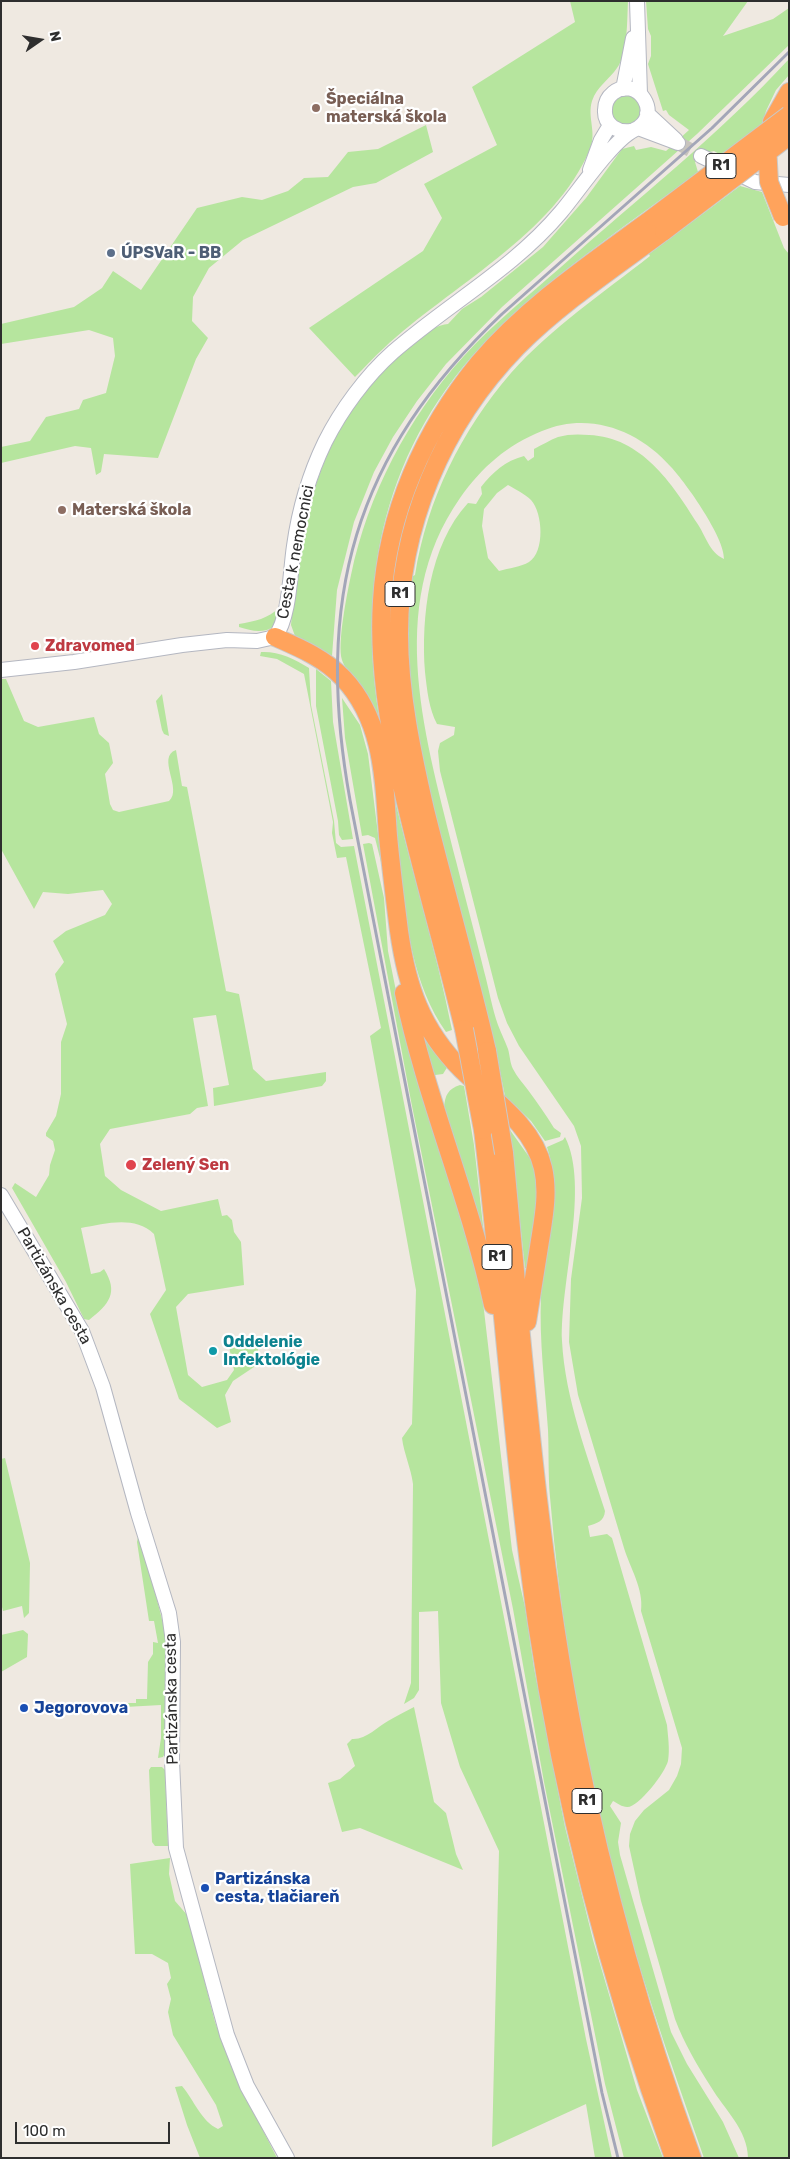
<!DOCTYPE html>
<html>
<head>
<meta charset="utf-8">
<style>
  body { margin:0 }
  #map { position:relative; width:790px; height:2159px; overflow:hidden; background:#efe9e1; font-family:Rubik,sans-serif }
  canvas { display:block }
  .frame { position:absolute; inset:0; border:2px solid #2e2e2e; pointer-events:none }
  .north { position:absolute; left:15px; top:15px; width:50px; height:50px; -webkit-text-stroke:4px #fff; paint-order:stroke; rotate:77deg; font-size:14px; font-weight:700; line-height:20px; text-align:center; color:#2e2e2e }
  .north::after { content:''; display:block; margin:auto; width:18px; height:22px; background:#2e2e2e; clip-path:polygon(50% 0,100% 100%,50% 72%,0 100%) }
  .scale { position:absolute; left:15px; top:2122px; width:155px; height:22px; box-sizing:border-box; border:2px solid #2e2e2e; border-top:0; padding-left:6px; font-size:15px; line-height:18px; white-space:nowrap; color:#2e2e2e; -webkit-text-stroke:4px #fff; paint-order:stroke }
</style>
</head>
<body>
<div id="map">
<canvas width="790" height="2159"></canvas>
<div class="frame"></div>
<div class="north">N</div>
<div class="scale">100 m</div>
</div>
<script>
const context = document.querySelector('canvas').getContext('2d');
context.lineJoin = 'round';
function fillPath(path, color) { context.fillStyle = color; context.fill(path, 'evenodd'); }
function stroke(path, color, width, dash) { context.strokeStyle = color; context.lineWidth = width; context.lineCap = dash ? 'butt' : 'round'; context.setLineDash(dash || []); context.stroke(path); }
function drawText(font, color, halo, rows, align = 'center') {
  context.font = font + ' Rubik,sans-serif'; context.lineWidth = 4.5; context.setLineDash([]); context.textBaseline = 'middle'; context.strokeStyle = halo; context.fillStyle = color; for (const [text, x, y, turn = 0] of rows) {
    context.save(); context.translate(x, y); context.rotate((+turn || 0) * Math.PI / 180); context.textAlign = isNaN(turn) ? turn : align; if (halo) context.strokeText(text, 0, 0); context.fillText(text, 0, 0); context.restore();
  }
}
fillPath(new Path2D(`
  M570,1H628C627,19 628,54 617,68C609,80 597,86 592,101C587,117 597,133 590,149C555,234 449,287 384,348C374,357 364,368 355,377L309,328L423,251L442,218L424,184L497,145L472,87L575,22Z
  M646,1H748L723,36L773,19L789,8V45L697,134L502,307L446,364L417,401L393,437L374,472L354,522L337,590L332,656L300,640L295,636L291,625C303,519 314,437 395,359C409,345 429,326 448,324L462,309L481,297L543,247L586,198L622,149L634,146L636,150L651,147L666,151L689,130L669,115L666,110L663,111L648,64L651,56V36L648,29Z
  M789,59V75L776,90L766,111L763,123L721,155L714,151L701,154L695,162L698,172C628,225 552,274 491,336C384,444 355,581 381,727C372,711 363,695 354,679C350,673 344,667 342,660C337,644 347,594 351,575C368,494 408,418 463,357C493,324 528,296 561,267C638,198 719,135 789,59Z
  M611 110a15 15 0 1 1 30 0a15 15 0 1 1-30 0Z
  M426,125L433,152L376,183L353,187L243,240L209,268L193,297L192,321L208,338L196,359L158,458L104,454L101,472L96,475L91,448L75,446L1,463V447L30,441L46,417L79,409L83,400L106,393L115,356L113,338L89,330L1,344V324L74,307L102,288L113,271L141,290L197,208L242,197L262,200L288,191L304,178L328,177L348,152L378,149Z
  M740,186L762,192L784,248L789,254V2158H748C748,2130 724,2109 711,2087C697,2065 684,2043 675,2019L641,1901L629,1846L630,1834L635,1821L644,1810L669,1790L677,1776L681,1764L682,1748L641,1611C644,1589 630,1568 624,1548L578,1395L569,1342L571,1279L582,1198L581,1146L574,1126L519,1046L507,1023L498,998L440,771L438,751L440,743L454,735L455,727L437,724C429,709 427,690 425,672C421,617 429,545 468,503L476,504L482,494L481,487C493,472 505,461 524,456L528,461L534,457V449C542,445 550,440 558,437C568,434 579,434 589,435C641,437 672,483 697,523C706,536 709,552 724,559C725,538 686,483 671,467C639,430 589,411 542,431C507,445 482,467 460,498C383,608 427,742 456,861C465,897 475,934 484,971C489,989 492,1008 498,1025C501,1033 505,1041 508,1049C510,1056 510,1063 513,1069C517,1077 523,1083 528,1090C537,1102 546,1115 554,1128L561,1133L560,1137L545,1141L531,1121L505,1096L493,1037L445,859L420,751L409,679L407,642L411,577L415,575C427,500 461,431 511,373C551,328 603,293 650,256L649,254ZM508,485C515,489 525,494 531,500C543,513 545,552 529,562C521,567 509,568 499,571L488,558L482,526L484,509L497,493Z
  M280,607L275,626C263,634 252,631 239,627V624C255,621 268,619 280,607Z
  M261,652C278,651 295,659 309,668L311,705L334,821L336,843L341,847L354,846L586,2039L612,2158H595L586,2104L492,2147L499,1851L460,1767L441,1703L438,1611L419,1612V1690L414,1698L404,1704L411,1683L413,1484C411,1468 404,1454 402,1438L412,1424L416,1290L370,1036L381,1028L346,857L337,858L332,833L333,822L304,674L277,659L260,656Z
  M316,669L331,681L333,722L353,839L342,840L339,835L338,821L316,706Z
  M1,679H6L24,721L38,727L94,717L99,734L109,743L113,763L105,774L110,804L113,810L119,812L169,801C183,789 156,757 176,750L182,786L187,787L226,991L239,994L253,1069L266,1081L326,1072V1081L322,1086L214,1106L213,1088L229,1085L216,1015L193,1018L208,1106L197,1108L190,1114L110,1129L100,1144L105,1176L121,1190L161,1211L218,1199L222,1216L227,1215L232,1220L234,1232L241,1242L244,1285L188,1294L176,1307L188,1375L202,1387L227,1380L234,1370L228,1342L252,1338L257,1344L260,1363L233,1381L225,1395L231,1422L217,1428L179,1399L150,1314L166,1290L154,1234C134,1215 105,1224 81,1228L91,1274L100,1272L104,1269C119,1293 109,1304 89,1320L84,1319L66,1282L12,1188L15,1183L36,1197L49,1175L50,1165L55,1150L53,1141L46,1136V1133L56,1116L61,1094V1042L67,1024L55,974L64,962L53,941L66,931L105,915L112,904L103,890L68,894L43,892L34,909L1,849Z
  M162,694L169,736L164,734L162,730L156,701Z
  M342,698L360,725L368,754L382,866L375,838L368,835L362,836L345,738Z
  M389,774C408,860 435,944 452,1030L446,1032C413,985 407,928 400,873C397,840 393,807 389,774Z
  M369,843L372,844L384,898L388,951L398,1001L427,1108L474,1264L483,1302L512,1550L525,1607L534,1668L565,1827L593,1940L637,2090L663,2158H624L605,2084L544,1782L513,1609L411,1101L363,844Z
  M417,1023L448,1066L443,1074L435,1075L431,1071Z
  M460,1085L464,1086L474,1145L485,1243L444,1108C445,1095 448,1089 460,1085Z
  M510,1130L532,1161L539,1186L528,1268H525Z
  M565,1137C590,1186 560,1283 562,1341C565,1399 588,1457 605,1511C604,1522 597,1523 588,1526L590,1537L607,1534L612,1538L667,1725C668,1737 670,1749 668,1761C665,1773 638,1808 627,1807C622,1807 617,1803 613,1801L610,1806L621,1823L618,1842L620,1855L671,2032L687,2064L723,2122L739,2158H704C669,2058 634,1959 609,1856C580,1739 560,1618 550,1497C548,1475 549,1452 548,1430C545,1385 539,1341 541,1295C544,1242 564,1200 547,1147L563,1140Z
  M5,1458L30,1563L29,1613L24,1618L22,1606L3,1611L1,1603V1459Z
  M138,1537L152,1580L165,1631V1753L163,1757L158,1758L161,1738V1705L125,1707V1703H136V1699H147L148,1662L153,1654V1642L158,1643L154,1621H149L137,1542Z
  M23,1630L28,1634L27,1657L1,1672V1635Z
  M414,1707L434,1802L446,1813L456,1854L463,1870L360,1828L342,1832L328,1783L340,1779L355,1766L347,1744L352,1739C366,1740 377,1727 388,1721C396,1716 405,1712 414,1707Z
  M151,1767H162L165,1770L168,1846H155L152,1842L149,1770Z
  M170,1858L169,1874L175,1901L188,1916L215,2022L235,2075L277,2158H200L187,2125L175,2087L182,2086C194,2100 201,2121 218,2129L223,2126L216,2105L173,2035L168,2012L171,1999L167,1984L171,1978L168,1963L152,1954H135L130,1864Z`), '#b6e59e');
stroke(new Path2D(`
  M678,143L701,156`), '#c8c4bd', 14, [14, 7]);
const secondary = new Path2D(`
  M637,1L640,94
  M623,89L633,38
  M647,113L676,140
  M638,128L678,143
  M701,156L755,182L789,185
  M590,170L601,140L610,125
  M1,670L74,662L182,645L227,640L257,641L275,637C290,617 290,572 294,546C299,510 309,475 325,442C341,410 366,376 393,352C448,304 514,268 561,212C578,192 612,141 634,130C665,116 637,74 613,93C608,97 605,103 605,110C604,125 618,133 631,131
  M1,1195L82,1331L103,1387L138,1513L169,1613L173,1642L172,1761L176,1848L227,2035L247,2086L287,2158`);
const highway = new Path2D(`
  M772,122L789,92
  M275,637C300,648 324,658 343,678C384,721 384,781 388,836C391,868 395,899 399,931C407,987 421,1029 462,1070C492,1099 533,1125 543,1168C549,1194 543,1221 539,1247C535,1272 531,1297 527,1322
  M404,993C426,1099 470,1199 493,1305
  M464,1029C444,947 420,867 402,785C389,725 378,663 382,601C387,514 424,430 479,363C528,305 593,262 654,217
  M487,1051C468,970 445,890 425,810C412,753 399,693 399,634C399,526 442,424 517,347C561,303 614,268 664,231
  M483,1130C489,1176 493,1221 498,1267C510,1385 520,1505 537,1623C564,1806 611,1984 674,2158
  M504,1153C523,1351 537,1551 576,1746C604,1886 643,2024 692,2158`);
stroke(secondary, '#b4b7c1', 16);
stroke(highway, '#c9c9c9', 20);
stroke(secondary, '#fff', 14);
stroke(highway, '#ffa35c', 18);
stroke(new Path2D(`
  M618,2158L602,2093L350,800C314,600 353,455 502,314L712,128L789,52`), '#a3a6b8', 3);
const highwayBridge = new Path2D(`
  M767,145L769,182L783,217
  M654,217L789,115
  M664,231L789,136
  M464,1029L483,1130
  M487,1051L504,1153`);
stroke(highwayBridge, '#c9c9c9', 20, []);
stroke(highwayBridge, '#ffa35c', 18);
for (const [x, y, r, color] of [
  [316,108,5,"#8d6e63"],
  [111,253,5,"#5c6f8a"],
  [62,510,5,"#8d6e63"],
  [35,646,5,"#e0444e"],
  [131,1165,6,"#e0444e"],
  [213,1351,5,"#0f9aa8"],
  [24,1708,5,"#1a4fb4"],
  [205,1888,5,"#1a4fb4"]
]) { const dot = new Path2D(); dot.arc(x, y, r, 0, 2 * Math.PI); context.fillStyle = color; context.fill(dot); stroke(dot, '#fff', 2); }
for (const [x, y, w] of [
  [721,166,30],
  [400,594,30],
  [497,1257,30],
  [587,1801,30]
]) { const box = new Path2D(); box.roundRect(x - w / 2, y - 12.5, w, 25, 4); context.fillStyle = '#fff'; context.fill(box); stroke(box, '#2e2e2e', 1); }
drawText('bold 15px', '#2e2e2e', null, [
  ["R1",721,166],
  ["R1",400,594],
  ["R1",497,1257],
  ["R1",587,1801]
]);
drawText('bold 16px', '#785e54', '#fff', [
  ["Špeciálna",326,99],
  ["materská škola",326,117],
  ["Materská škola",72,510]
], 'left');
drawText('bold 16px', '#4e5e75', '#fff', [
  ["ÚPSVaR - BB",121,253]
], 'left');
drawText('16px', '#2e2e2e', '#fff', [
  ["Cesta k nemocnici",296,552,-79],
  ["Partizánska cesta",54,1286,60],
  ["Partizánska cesta",172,1699,-91]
]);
drawText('bold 16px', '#be3a42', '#fff', [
  ["Zdravomed",45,646],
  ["Zelený Sen",142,1165]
], 'left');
drawText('bold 16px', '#0d838f', '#fff', [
  ["Oddelenie",223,1342],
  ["Infektológie",223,1360]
], 'left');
drawText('bold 16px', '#164399', '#fff', [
  ["Jegorovova",34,1708],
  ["Partizánska",215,1879],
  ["cesta, tlačiareň",215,1897]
], 'left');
</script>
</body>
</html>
